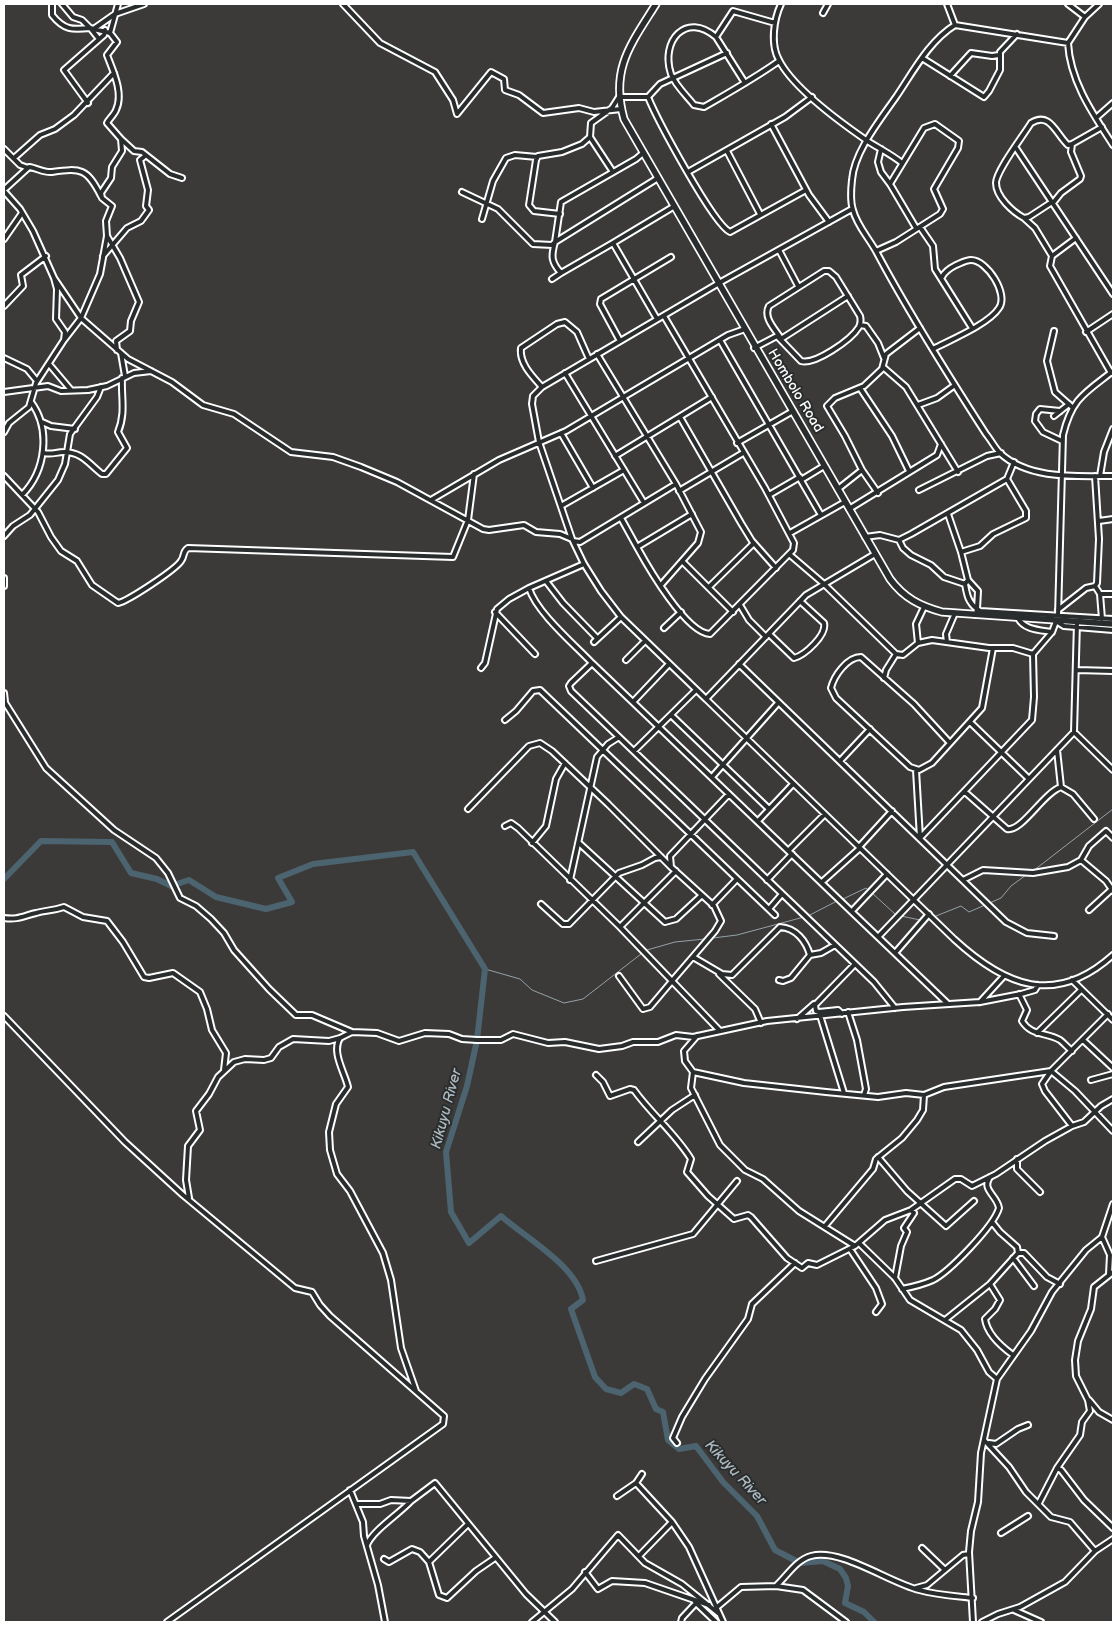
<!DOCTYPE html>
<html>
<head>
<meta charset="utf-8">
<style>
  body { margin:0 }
  #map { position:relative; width:1117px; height:1626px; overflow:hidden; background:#3c3a38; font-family:"Balsamiq Sans",sans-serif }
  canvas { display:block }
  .frame { position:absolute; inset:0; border:5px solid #fff; pointer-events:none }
</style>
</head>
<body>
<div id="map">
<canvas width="1117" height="1626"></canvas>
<div class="frame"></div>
</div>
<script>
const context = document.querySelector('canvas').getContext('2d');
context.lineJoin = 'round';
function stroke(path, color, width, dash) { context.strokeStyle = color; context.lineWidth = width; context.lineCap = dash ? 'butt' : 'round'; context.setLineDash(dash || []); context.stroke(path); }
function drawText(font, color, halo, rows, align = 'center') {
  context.font = font + ' "Balsamiq Sans",sans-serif'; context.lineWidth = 4; context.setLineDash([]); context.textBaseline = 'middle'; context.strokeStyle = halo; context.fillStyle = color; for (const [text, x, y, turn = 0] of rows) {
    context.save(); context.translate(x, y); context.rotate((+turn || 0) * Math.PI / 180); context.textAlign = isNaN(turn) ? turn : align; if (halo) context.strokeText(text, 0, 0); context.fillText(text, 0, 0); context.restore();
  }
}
stroke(new Path2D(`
  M1033,871L1113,809
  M872,893L895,914
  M843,899L866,888L868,890
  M808,916L837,901
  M901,916L920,920
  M936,916L961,906L969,912L1001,898L1011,886L1026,875
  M927,920L931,919
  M713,938L737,935L804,917
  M647,950L675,942L705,939
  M485,969L520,979L532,990L564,1003L583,999L641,954`), '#94a2a9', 1);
stroke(new Path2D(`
  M4,879L41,841L112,842L131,873L157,879L171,886L189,880L216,897L266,909L292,902L278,878L313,864L413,852L485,969L477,1040L467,1086L446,1152L451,1212L469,1243L501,1216C526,1238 577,1266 583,1300L571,1309L595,1377L606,1389L621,1393L634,1384L647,1389L656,1409L663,1412L668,1440L679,1449L696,1446L723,1482L757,1516L775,1550L800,1563L823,1561L840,1569L846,1578L848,1586L845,1603L864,1612L874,1622`), '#4c6470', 6);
const street = new Path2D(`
  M52,4V15C64,30 72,30 90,28
  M62,4L73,17L82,20L90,28L110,33L117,42L107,55C113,71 124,93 116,110C114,115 109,119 107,123L121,139L122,151L112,167L111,178L101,193L102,198L112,206L106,221L107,236L100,274L81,318L64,340
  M343,4L380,43L435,72L453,100L457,114L491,72L504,79L505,90L519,95L543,113L579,108L594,112L621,109
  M781,4C774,19 770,44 779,60C793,88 840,122 866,140C878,148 891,154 902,163
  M947,4L955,25
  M1068,4L1085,17
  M1099,4L1085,17L1068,43L955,25C929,41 913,72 896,97C880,120 854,152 852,180C851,189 850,201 853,210C857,226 869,238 877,253C910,315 948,375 986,434C991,440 995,448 1000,453C1029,480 1077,476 1113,476
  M823,13L828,4
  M95,28L115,14L144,4
  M91,29L99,39
  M110,33L118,4
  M716,37L733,11L775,23
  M1068,43C1070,81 1093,114 1113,145
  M727,53L660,84L648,97C657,119 713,224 730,232L806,190
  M922,58L984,97L989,91L1000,70V52L1017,34
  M950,76L971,53L992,56L999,55
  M745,83L716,37C686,11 660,41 671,74C675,85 687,96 694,105L704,107C730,92 755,78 779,61
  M88,103L64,70L104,35L105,30
  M1096,118L1113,103
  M771,124L809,195L829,222
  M121,139L134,151L142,152L170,174L182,178
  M1016,148L1113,294
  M4,149L20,165L28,168
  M881,149L878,162L881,172L890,184L916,228
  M727,151L760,214
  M14,158L40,135L55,129L74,115L114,73
  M613,172L590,137L591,123L612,108L619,97H648
  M688,172L785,117L812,97
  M6,188L29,167C37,168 44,173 52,172C81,168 87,168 101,196
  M4,191L20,209L33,231L54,278L81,318L128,359L172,382L203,405L234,414L291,452L333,457L361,467L397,482L483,529L489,530L524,525L536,532L560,534L572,539
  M462,192L498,209L533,244L552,245L555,242L561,202L636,159L643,153
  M1052,202L1029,217L1024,218C1013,212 996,197 996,183C996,171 1023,136 1031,123C1050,111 1056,134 1068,145L1072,144
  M1053,203L1061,193L1080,179L1081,176L1071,152L1072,144L1102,127
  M560,214L534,211L529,205L536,160L538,156L562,152L582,144L590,137
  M1024,218L1035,228L1052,256
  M482,219L493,181L506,158L515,155L537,157
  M920,227L933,246L935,269L972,328
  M107,236L120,258L139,302L131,321L130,331L116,341L117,350
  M1076,238L1052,256L1050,266L1111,373
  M4,239L22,213
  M613,243L561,273C551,262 551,256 555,242L658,178
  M779,250L798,286
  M876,251L896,242L940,214L943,209L934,189L958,148L959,141L935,124L924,128L890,184
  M103,256L127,228L141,221L149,210L146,206L148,190L140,160L145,156
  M552,279L561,273
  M4,306L23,286L21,275L46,256
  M657,319L613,243L673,207
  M860,325L866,326L878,343L884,358
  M1054,331L1047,361L1055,392L1072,407
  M1086,332L1113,314
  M781,339L848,296
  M720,340L821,515
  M620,341L600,304L601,299L671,257
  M754,348L777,336L801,361C815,365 851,340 859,327C861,323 861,320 860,316L836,277L829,271H824L769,306C763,317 774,328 780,337
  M933,349C950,340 989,324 999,308C1009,294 987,260 971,260C966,260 961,263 956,265C950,268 945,271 942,277
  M121,353L125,376
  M597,354L676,484L701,532L698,543L661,585
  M4,358L27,369L37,381
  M49,364L71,390
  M883,367L906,387L958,472
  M565,373L644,503
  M542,387C532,376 519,363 521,348L557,324L565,322L577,332L589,359
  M860,388L892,436L909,471
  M4,392L48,386L61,391L88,390L107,386L134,373L151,371
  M918,405L937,398L955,385
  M1060,411L1040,409L1036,414L1035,421L1043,432L1062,441
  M1054,416L1069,404
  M680,417L741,523L752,541L776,568
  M42,422L51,426L75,429
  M4,432L9,423L29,407L36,383L64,340L65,332L56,319L57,289L54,278
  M561,433L593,488
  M737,443L793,411
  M44,453C52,455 56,452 64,452C82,452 89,464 102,474H106L127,448L118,432C126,413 121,397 122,378
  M615,456L712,397
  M4,476L38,512L51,537L61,551L77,561L92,585L118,603C128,601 175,570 181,561C185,556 182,552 188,548L453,557L468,520L474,474
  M1100,476L1104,452L1113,429
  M801,480L824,466
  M838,489L862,470
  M919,490L987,456L1001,453
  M679,491L743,453
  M878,493L862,470L845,436L827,406L835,398L864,386L882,369L886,354L920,328
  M22,495C46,471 51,429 31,402
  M769,495L800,477
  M431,500L499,460L566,431L728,335L745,329
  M561,506L624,470
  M849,509L937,455L941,444
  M948,514L961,552
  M621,518L637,547L692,514
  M1099,521L1113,519
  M790,533L845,502
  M4,536L13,526L30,515L58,480L65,464L70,434L97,397L101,387
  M865,537L880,535L899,540L911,534L1007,479L1014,462
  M899,540L903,548L911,555L931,565L944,577L965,584
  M573,541L580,542L676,484
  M637,547C648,567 686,633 710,634L793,550L794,543L765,488L664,316
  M789,554L824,584L896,654L903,655L918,643L932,640L989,648H1013L1033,654
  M875,554L806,595L706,699L954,939C1005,986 1055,1007 1113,955
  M682,561L733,612
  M584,564L529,588C536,612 575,645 592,663L947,1003
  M4,578V586
  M968,580L978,591L977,609L980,611L1113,619
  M546,581L563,603L597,638
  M1095,586L1100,594H1113
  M709,587L754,543
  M1100,594L1102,619
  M740,605L749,620L766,637
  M1058,610L1086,588L1095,586L1097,583L1099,539L1095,476
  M495,612L535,654
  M976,615L977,609C968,602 967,595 965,584L968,580L961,552L980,546L993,534L1026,518V511L1007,479
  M1018,618C1024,630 1040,630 1052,632
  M1056,621L1064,626L1113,630
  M664,628L681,612
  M769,634L794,658C805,655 827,635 824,623L800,601
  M594,642L621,617
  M947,642L946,634L955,613
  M918,643L916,624L924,607
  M626,660L645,641
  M592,663L571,683L569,686L571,691L874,982L895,1008
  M739,664L1006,922L1027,933L1054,936
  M481,668L485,663L497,609L509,599L529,588
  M1077,670L1113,671
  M884,678L886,670L896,654
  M4,693L5,702
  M706,699L621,617L601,591L584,564L572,539L539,442L532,404L533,396L542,387L719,283L852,209
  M4,701L46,768L114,830L156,858L168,873L180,898L196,906L211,919L224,933L234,950L269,989L296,1015H312L352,1032
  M633,702L669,664
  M671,715L769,809
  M505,720L516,711L533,691L540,690L775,915
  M970,722L1029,779
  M1074,732L1113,770
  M950,743L914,704L861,657C847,657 834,676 831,688L836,698L910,767L919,770L932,763L982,708L993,648
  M1057,750L1061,787
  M634,751L696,690
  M840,761L870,729
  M916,770L920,838
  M712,777L778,703
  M965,792L1007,829C1022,832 1043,793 1061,787L1073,794L1094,819
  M468,809L529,746L540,743L552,751L608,804L671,867
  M758,821L793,784
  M505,826L511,823L518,828L620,927L672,981L650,1007L643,1009L619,976
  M920,838L1032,720L1034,697L1033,654L1052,632L1058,616L1063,435C1072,398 1085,393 1113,371
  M532,843L546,826L556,779L565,763
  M579,843L665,922L676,919L702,895
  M859,847L892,811
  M789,850L824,815
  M1081,860L1106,881L1113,891
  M570,880L597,757L608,744L619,737
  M767,880L792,854
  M963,880L983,870L1033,873L1068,867L1081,860L1089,846L1106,831L1113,838
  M822,882L860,848
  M541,904L563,924H569L619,873L642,865L655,858L661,857
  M712,905L737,879
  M769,909L782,894
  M1089,910L1112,889
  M852,911L887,874
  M4,918C18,920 23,916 36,913C47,910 52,911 64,907L83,917L107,921L123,942L144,977L149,978L173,973L200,992L207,1009L212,1030L226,1053L224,1070
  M620,927L676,871
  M879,936L1074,732L1077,622
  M895,953L929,914
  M693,957L722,974L732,975L780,927C796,928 806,941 810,955L821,953L835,945
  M719,974L755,1009L761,1023
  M779,980L783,981L791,978L810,955
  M1072,980L1113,1020
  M1019,994L1027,1010L1022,1021C1031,1036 1046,1032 1060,1040C1064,1043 1068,1048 1072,1051
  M980,1002L1003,977
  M819,1012L838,1010L842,1014
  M848,1012L857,1040L866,1089L864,1095
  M4,1016L125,1142L183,1195L295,1288L312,1292L320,1305L330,1316L444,1416L443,1424L167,1622
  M797,1019L814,1004
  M720,1031L672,981L715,931L721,921L714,906L671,867L670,856L729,794
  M1037,1033L1081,990
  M697,1036L684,1051L685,1061L693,1072L691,1088L720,1145L745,1170L763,1179L799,1211L855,1246
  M1083,1040L1113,1068
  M693,1072L744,1083L826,1092L878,1097L906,1093L924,1095
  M596,1075L603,1082L610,1096L630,1089L634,1090C652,1115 675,1133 691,1159L687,1172L708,1196L734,1219L748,1215L751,1217L787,1258L802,1268L808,1263L817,1265L855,1246L885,1220L911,1210L955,1179H961L972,1186L996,1174L1045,1141L1072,1126L1084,1122L1101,1106L1113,1099
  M1091,1080L1113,1074
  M844,1093L819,1012L816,1011L815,1005L855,964
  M1072,1126L1045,1091L1042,1084L1051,1071L1108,1014
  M638,1142L672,1110L695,1095
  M878,1157L907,1191L946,1226L974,1201
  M1017,1159V1169L1040,1192
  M189,1198L186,1180L188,1146L200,1130L196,1111L209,1094L218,1077L234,1062L245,1059L264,1060L271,1058L279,1047L293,1039L329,1041L340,1038
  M825,1226L873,1169L876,1159L902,1138L917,1120L923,1110L924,1095L944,1087L1051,1071L1075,1091L1113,1131
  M1102,1237L1110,1255L1109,1274
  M859,1243L895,1278L910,1300L961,1330L977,1350L989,1372L997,1379
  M850,1249L876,1288L882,1304L876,1312
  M1018,1253H1024L1047,1277L1060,1284
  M1013,1258L1034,1286
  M596,1261L693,1234L737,1181
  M895,1278L901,1246L907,1232L904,1228L914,1213L911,1210
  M990,1284L1000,1300L995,1309L985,1319C987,1334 1002,1347 1013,1355
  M902,1289C912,1287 924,1284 933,1280C949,1272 994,1226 999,1208C997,1195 981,1190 990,1177
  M945,1320L990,1284L1018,1253L1017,1247L1000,1232L992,1222
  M416,1391L401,1348L391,1280L383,1253L350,1191L337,1174L330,1150L329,1132L336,1104L348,1087C345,1073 331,1052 340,1038L352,1032L377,1033L399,1041L425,1033L449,1034L462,1039L477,1040H501L513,1034L548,1043L565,1042L599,1049L622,1046L633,1042H658L676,1035L693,1037L767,1021L903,1007L980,1002L1021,994L1035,990L1038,985
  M1089,1400L1099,1412L1113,1420
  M984,1440L1009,1467L1026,1492L1051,1517L1070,1522L1095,1551
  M677,1443L673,1438L682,1417L705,1379L748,1319L752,1304L795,1263
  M989,1443L996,1444L1018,1429L1028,1425
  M1057,1468L1061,1470L1084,1500L1113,1528
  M642,1474L636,1483L672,1522L689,1547L723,1622
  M350,1490L363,1522L364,1536L378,1585L385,1622
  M617,1496L636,1483
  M1039,1503L1057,1468L1080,1435L1082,1422L1090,1411L1088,1400L1076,1376L1075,1360L1078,1341L1091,1309L1094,1287L1113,1272
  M357,1504H380L391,1500L411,1501L435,1483L526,1594L555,1622
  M468,1524L429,1562L439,1595L447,1598L476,1571L495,1558
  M1001,1533L1028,1516
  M367,1545C372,1531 399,1514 411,1501
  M922,1548L945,1570
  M639,1556L672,1522
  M384,1559L389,1562L412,1549L420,1552L429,1562
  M585,1572L598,1589L612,1581L645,1583L709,1605
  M776,1586C787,1576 796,1560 811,1556C841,1548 888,1582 919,1590C937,1595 955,1596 973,1598
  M916,1588L927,1585L963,1555L969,1554
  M695,1602L716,1622
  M716,1608L741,1587L776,1586L803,1590L846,1622
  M1014,1610L1041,1622
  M532,1622L572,1589L618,1535L645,1563L682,1584L718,1613
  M681,1622L682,1618L696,1603
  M973,1622L969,1552L971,1531L978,1502L981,1453L997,1379L1031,1331L1052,1292L1086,1250L1102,1237L1113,1204
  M982,1622L998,1614L1020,1607L1065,1582L1095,1551L1113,1539`);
const secondary = new Path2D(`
  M656,4C631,44 610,69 624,119L890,579C904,598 920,606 942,612L1113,624`);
stroke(street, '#fff', 8);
stroke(secondary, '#fff', 9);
stroke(street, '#2a2d2e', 4);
stroke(secondary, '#2a2d2e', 5.5);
drawText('14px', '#fff', '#2a2d2e', [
  ["Hombolo Road",795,391,59]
]);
drawText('italic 15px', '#aeb9bf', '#2a2d2e', [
  ["Kikuyu River",447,1109,-75],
  ["Kikuyu River",735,1473,47]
]);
</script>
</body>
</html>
